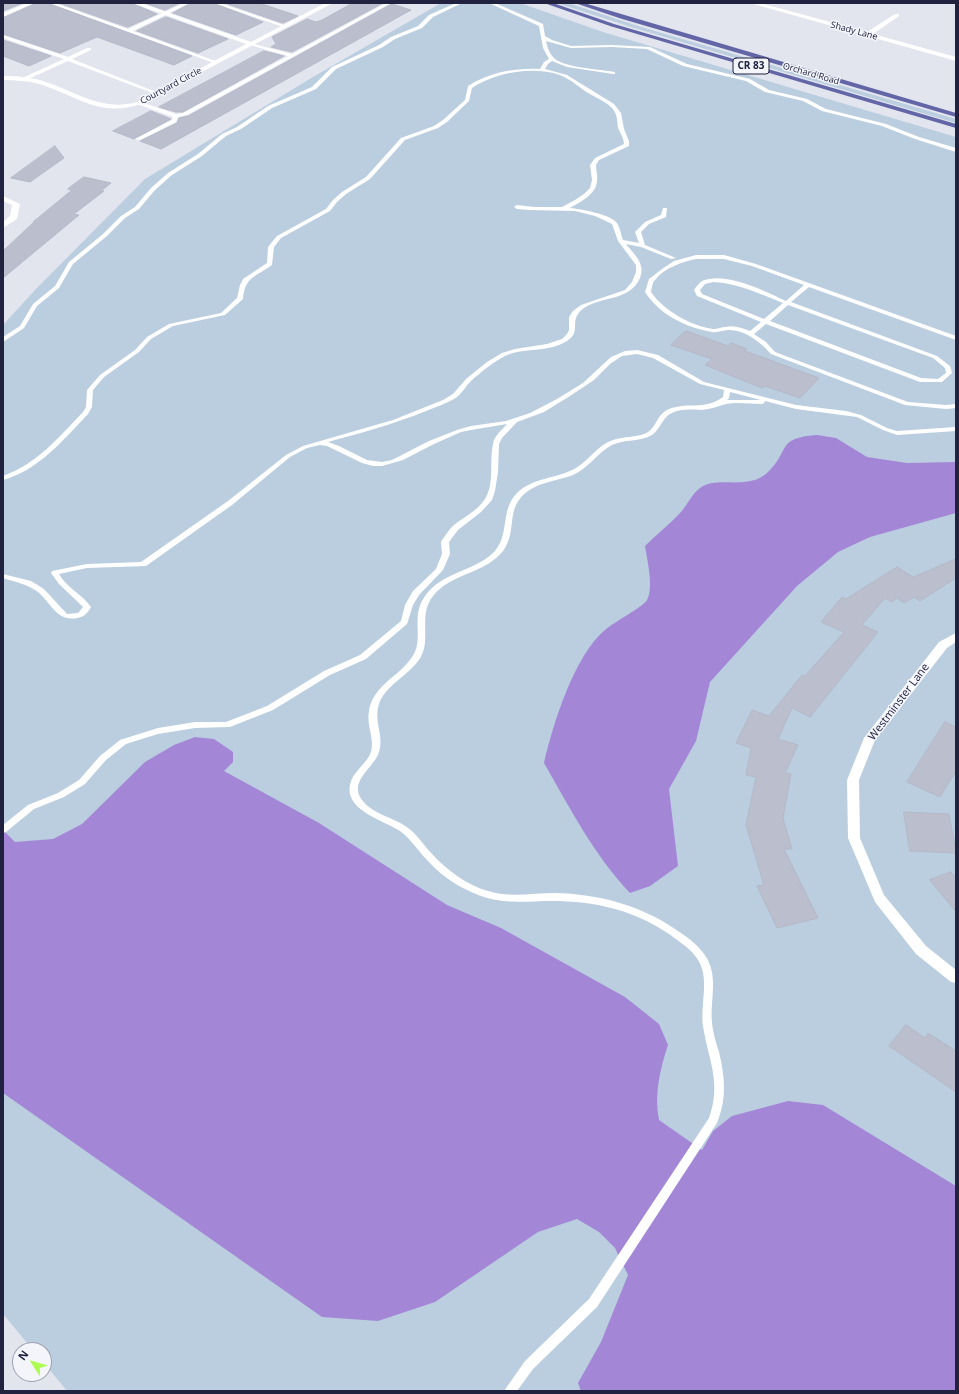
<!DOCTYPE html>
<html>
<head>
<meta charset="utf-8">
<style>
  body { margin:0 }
  #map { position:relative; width:959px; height:1394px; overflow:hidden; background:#e2e5ee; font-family:"Open Sans",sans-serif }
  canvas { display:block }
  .frame { position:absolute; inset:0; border:4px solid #212240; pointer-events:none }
  .north { position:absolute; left:12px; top:1342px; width:40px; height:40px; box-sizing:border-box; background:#f3f5fa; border:1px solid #9fa1b0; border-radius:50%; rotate:307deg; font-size:11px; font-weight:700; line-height:16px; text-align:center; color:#212240 }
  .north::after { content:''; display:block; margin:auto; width:14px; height:18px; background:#aefc52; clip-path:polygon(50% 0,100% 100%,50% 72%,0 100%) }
</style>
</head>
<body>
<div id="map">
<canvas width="959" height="1394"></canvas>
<div class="frame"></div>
<div class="north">N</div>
</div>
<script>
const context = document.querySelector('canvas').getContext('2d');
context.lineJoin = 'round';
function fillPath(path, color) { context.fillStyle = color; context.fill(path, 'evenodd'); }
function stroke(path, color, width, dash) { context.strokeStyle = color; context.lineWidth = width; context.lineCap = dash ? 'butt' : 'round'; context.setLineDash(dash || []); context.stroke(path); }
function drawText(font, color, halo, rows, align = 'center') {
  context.font = font + ' "Open Sans",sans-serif'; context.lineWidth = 3; context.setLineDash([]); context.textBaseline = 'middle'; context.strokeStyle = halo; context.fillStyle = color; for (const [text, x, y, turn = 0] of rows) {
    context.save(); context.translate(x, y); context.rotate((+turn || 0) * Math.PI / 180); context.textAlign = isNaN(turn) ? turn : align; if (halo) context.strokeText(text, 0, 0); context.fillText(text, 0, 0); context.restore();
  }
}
fillPath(new Path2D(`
  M441,3H520L603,32L956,137V1391H67L44,1363V1350H33L3,1314V325L35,290L145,179L313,77Z
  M557,3H568L638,26L956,119V123L631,27Z`), '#bacee0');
fillPath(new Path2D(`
  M817,435L836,438L867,457L907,463L956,462V513L870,537L838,552L797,586L710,682L696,741L669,789L678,866L650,886L630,893C594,855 570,808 544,763C553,724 574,656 605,630C614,622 643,607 647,600C654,588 647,559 645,546C657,534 670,524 681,512C687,505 692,494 700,488C717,475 747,491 767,473C791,451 775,438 817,435Z
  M195,737L214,739L233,752V762L224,771L319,823L447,905L501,928L625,997L659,1024L668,1045C660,1069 654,1095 659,1120L702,1150L713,1131L732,1116L788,1101L823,1105L956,1186V1391H581L578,1383L601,1342L628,1275L615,1248L599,1232L577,1219L538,1232L435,1302L378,1321L322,1317L3,1093V830L15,842L53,839L82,824L145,762L174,745Z`), '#a486d7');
const building = new Path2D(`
  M3,3H23L3,11Z
  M36,3H48L192,56L174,65L97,37L60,53L3,34V18Z
  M59,3H131L157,14L128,27Z
  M145,3H180L165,10Z
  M191,3H213L263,22L236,35L173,13Z
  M225,3H259L298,16L283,23Z
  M353,3H383L292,52L271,47L276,44L272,37L307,19L316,22L322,20Z
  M392,4L411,10L161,149L140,141L177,123L179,118L188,116Z
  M166,17L228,39L198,53L137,31Z
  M3,40L51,56L29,66L3,56Z
  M264,51L284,56L183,112H176L159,107Z
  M151,111L171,119L134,139L113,131Z
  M55,146L64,158L30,182L11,178Z
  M84,177L111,183L101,191H104L74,214L79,215L3,278V251L34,222H33L72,190L68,189Z
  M686,331L728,346L731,343L747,349L745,351L819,378L800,398L765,386L762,388L705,365L712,359L671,345Z
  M956,559V578L920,601L914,597L904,603L897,598L892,602L885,598L862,625L878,632L810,717L792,708L778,739L798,745L785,773L791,774L783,818L792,849H784L818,918L777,928L757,886L764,885L746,825L756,777L746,775L751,748L736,743L752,710L769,716L802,675L805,676L844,632L821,622L842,597L846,599L897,567L913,577Z
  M945,722L956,727V771L940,797L907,782Z
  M904,812L949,814L956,853L910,851Z
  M951,872L956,879V912L930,880Z
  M906,1025L925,1038L928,1033L956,1051V1092L889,1046Z`);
fillPath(building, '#bbbecc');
stroke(building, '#b4b8c8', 1);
fillPath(new Path2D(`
  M49,3H55L128,29L184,3H190L133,31L218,62L214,63Z
  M214,3H220L287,26L283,27Z
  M386,3H391L187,115L178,117L176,122L140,140L135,139L172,120L173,117L137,104V102H141L176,114L183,113L288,56L250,45V43L292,54Z
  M456,3H462L433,17L422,28L395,39L383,47L336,69L316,89L272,108L241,129L226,136L202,156L172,175L155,190L139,209L125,218L107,236L73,264L59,288L37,306L24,328L3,342V337L20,326L33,304L55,286L69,262L103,234L121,216L135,207L151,188L168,173L198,154L222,134L237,127L268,106L312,87L332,67L379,45L391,37L418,26L429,15Z
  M489,3H495L543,24L545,36L552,40L571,46L612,45L650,47L687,64L750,79L769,90L807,99L826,109L886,124L919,137L956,148V152L915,139L882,126L822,111L803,101L765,92L746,81L683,66L647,49L612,47L571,48L546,41C547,46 549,53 554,58C564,68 600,69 615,72V74H613L567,67L552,61L548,64L545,69L567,75L614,104L621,113L624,129L629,141V146L599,160L596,165C596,170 598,176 597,181C596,195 580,202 570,208C580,209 609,214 616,222C620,226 621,235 623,240L639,243L635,232L645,222L661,215L663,208H667L666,217L649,224L641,232L645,245L676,258L671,259L641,247L626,244C634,254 646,264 640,278C630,301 602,296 584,308C567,320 583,331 567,341C548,353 524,347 505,356C493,362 481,372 471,381C466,386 462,393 457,397C448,403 436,407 426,411C394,424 361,433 328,442L339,446L367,460L382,462L392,460L429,441L457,430L471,426L506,421L530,413L557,399L583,383L611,357L625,351L637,350L658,355L704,382L796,405L846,411L861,415L887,428L897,431L956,427V431L897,435L883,430L857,417L796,409L765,401L764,403L762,404C750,404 737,402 726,404C718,406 711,409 702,410C693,410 681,408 672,413C662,417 661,429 652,435C640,442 624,439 612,445C597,453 589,468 573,475C555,482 532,482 519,500C508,515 516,533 503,551C485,574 451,573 433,596C417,616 433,640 419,660C408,675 390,683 381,699C371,719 385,734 379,752C374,768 348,781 362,800C374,816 399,818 413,832C420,839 426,848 433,855C448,871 467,885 488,891C510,898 533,893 555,893C598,894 640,905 675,929C690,939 706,950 711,968C716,986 710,1005 712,1023C713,1033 716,1043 719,1052C725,1077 727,1099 717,1123L597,1307L533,1369L517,1391H504L525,1361L589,1299L709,1118C722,1083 708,1059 703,1026C700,1003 711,976 696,957C689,947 678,941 669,934C634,910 594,901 552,901C530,901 508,904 487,898C465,891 444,879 428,861C419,852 411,839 400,831C384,820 341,810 351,781C355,770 367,763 371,752C375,739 366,725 369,711C373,685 399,677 412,657C424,641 412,619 422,601C437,572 473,573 494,552C510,535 500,510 517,493C533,477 557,479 576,468C589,460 598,445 613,440C624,436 638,438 648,432C656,427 657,415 667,410C685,401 704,411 723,397L724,390L700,384L653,358L637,354L622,356L610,364L594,380L570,396L544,412L517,422L502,438L499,444L498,472L495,491L492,500L481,512L458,530L449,542L450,554L443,570L419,595L413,605L407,624L366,659L330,675L273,710L230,727L195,728L158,734L126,744L106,760L85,784L64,797L34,809L6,832L3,833V825L28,805L58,793L79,780L100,756L120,740L158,728L195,722H226L267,706L324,671L360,655L401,621L405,605L413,591L436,569L442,554L441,542L442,540C446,535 449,529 454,525C464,517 477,511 485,499C495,483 489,462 493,444C494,436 502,430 507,424L471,430L461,432L434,444L403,460L382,466H373L362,463L327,446L320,445L307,448L290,457L232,505L146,566L87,568L59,574C67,588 82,594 91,607C88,613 84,617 77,618C57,622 51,603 38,592C27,584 15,582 3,578V574L31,581L44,589L67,614L78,613L83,607L59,584L51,573L52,571L87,564L141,562L228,501L286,455L303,446L393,420L443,400L453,394L466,379L487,362L502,353L515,349L547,344L562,339L567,334L569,330V317L573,311L581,305L625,290L632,282L636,272V265L618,241L612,224L595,216L575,211L529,210L517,209L514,207L517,205L534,207H562L575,200L584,194L590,188L592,180L590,165L595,158L624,144C624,139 621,135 619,130C617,126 618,120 616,115C613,104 598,99 588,93C579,87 570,79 560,75C533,66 496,72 472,88L469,101L447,122L438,128L405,140L370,179L346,194L337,202L330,211L281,238L274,247L272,265C256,277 245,276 243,299L225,315L173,326L151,339L139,352L104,377L93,390L92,407L88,414C63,440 39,470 3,480V476C37,464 59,437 83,412L86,407L87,390L100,375L135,350L147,337L169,324L221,313L237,298L240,285L243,279L267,263L268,247L277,236L326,209L333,200L342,192L366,177L401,138L434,126L443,120L465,100L468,86C490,72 515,68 540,69L544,62L549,59L543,48L539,26ZM730,392L761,400H727L729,398Z
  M3,35L68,57L87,48H91V50L72,59L159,93L155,94L68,61L26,80H22V78L64,59L3,38Z
  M696,255H724L756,264L956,336V340L809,287L791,302L937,356L950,366L952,373L942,382H920L766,324L754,334L766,342L775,352L908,402L946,405L956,404V408L946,409L905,405L771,354C760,342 747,331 730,330C723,330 718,333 712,332C685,327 660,315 645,292L649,279L662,269L674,261ZM696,259H724L752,266L804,285L786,301C764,291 726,271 702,281C699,283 696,287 694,290L697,296L761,322L750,331C742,328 733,325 726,327C722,327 718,329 713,329C691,326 663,310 651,292C652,288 652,283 655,280C664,268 682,262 696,259ZM713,282C738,283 760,294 783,303L764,319L702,294L700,290L705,284ZM788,305L933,358L945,368L946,373L938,379L921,378L770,321Z`), '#fff');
fillPath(new Path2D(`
  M27,3H35L3,17V13Z
  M132,3H141L251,42L325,3H333L141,104C99,118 78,96 39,84C28,81 15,80 3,80V76C17,76 32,77 46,82C76,92 103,112 137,102L246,44Z
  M750,3H760L867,32L895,14H899V16L873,34L956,57V61Z
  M3,196L20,204L17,219L3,228V222L10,216L12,205L3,201Z
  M956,633V642L947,648L875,740L859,780L860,838L884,895L926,946L956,970V983L951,982L916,954L875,902L848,838L847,780L864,738L939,642Z`), '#fff');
fillPath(new Path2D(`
  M544,3H553L614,24L956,124V128L610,26Z
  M575,3H584L956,113V117L619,18Z`), '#6366a6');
drawText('9px', '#212240', '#f3f5fa', [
  ["Shady Lane",854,31,15],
  ["Orchard Road",811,74,16],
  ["Courtyard Circle",171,86,-28]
]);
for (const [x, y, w] of [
  [751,66,36]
]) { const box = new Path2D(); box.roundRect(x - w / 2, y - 8, w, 16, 3); context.fillStyle = '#f3f5fa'; context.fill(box); stroke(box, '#212240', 1); }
drawText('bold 10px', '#212240', null, [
  ["CR 83",751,66]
]);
drawText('11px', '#212240', '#f3f5fa', [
  ["Westminster Lane",899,702,-53]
]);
</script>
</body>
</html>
